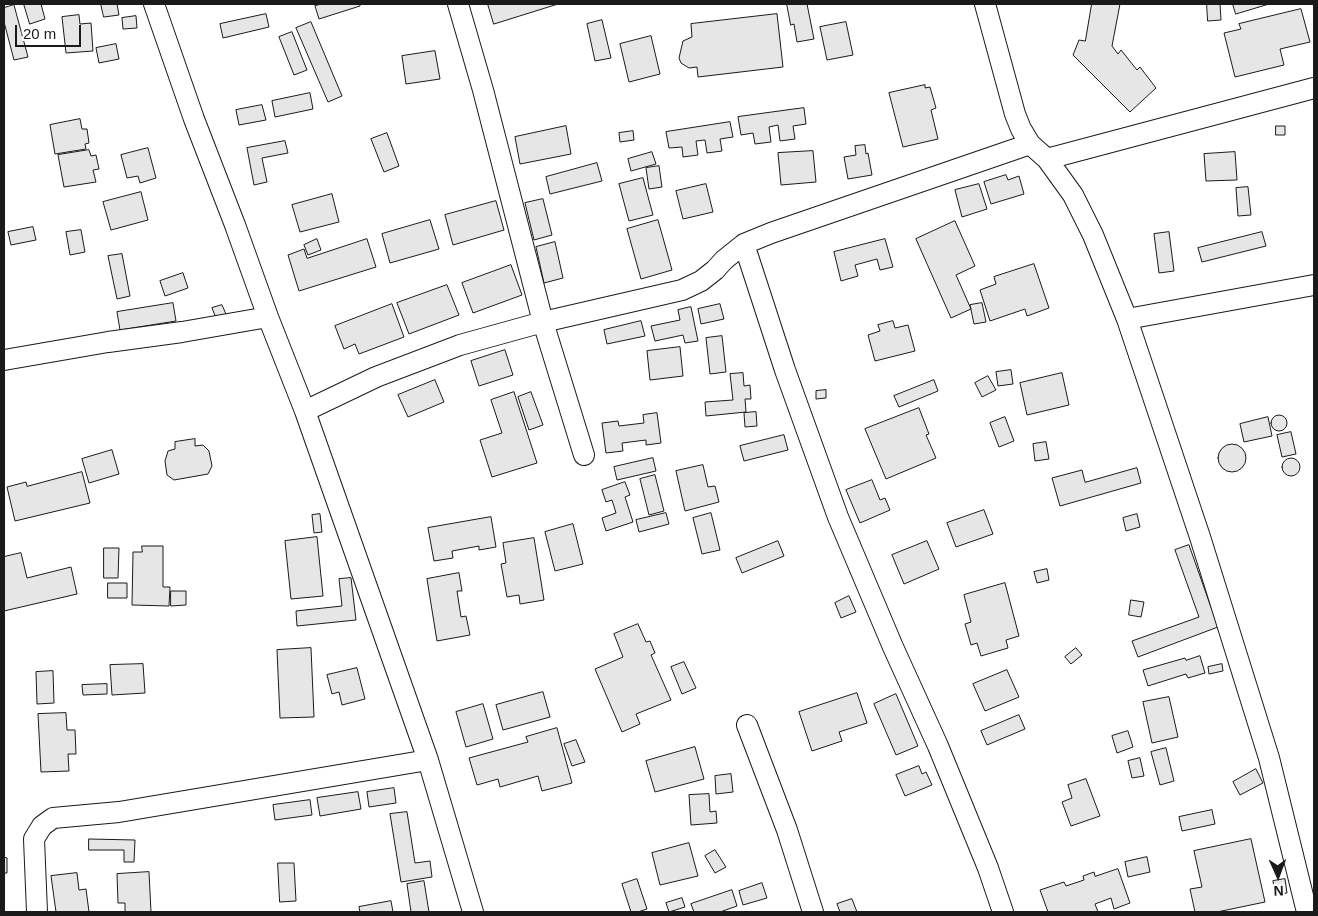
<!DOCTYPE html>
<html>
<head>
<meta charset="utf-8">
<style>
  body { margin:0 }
  #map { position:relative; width:1318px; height:916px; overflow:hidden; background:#fff; font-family:Arial,sans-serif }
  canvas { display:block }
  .frame { position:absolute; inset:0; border:5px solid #1a1a1a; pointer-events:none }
  .north { position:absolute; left:1253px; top:851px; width:50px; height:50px; -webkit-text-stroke:4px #fff; paint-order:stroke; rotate:178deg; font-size:14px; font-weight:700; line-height:20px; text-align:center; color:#1a1a1a }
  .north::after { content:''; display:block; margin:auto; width:18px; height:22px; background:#1a1a1a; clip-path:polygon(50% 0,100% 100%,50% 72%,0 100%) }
  .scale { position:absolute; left:15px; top:25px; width:66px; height:22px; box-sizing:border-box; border:2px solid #1a1a1a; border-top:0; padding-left:6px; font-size:15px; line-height:18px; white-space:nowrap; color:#1a1a1a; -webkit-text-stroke:4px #fff; paint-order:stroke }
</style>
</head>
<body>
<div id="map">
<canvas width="1318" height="916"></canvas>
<div class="frame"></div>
<div class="north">N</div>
<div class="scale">20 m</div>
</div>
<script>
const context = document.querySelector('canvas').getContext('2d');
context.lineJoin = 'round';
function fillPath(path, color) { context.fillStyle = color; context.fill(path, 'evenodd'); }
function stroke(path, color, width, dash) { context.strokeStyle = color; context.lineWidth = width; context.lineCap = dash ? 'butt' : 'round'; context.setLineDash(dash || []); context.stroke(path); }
const building = new Path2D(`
  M24,4H41L45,19L30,24Z
  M101,4H117L119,15L104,17Z
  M322,4H360V6L319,19L315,6Z
  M488,4H558L494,24Z
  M787,4H807L814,39L797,42L794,24L791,25Z
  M1092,4H1120L1112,46L1118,54L1121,50L1137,70L1140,67L1156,88L1130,112L1073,55L1079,40L1085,41Z
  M1207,4H1220L1221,20L1208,21Z
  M1233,4H1269L1236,14Z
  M14,5L28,57L14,60L4,22V8Z
  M1301,9L1310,42L1280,49L1284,65L1235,77L1224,33L1241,29L1239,24Z
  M266,14L269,27L223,38L220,24Z
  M777,14L783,67L698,77L697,67L689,68L681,63L679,58L683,41L692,37L691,24Z
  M79,15L80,24L91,23L93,51L66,53L62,17Z
  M136,16L137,28L123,29L122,18Z
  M602,20L611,58L595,61L587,24Z
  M311,22L342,96L328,102L296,28Z
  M846,22L853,55L827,60L820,27Z
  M292,32L307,70L294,75L279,37Z
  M651,36L660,74L629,82L620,44Z
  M116,44L119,59L99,63L96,48Z
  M435,51L440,79L406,84L402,56Z
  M925,85V88L930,87L936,108L931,110L938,139L903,147L889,93Z
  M310,93L313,109L275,117L272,101Z
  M262,105L266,120L239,125L236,110Z
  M804,108L806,124L793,126L795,139L780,141L778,125L769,127L771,142L755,144L753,133L741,135L738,117Z
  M80,119L82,129H87L89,143L85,144L86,149L55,154L50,125Z
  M730,122L733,137L720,139L722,151L707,153L705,140L696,141L698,155L683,157L682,147L669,148L666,132Z
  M566,126L571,154L520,164L515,137Z
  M1276,126H1285V135H1276Z
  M633,131L634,140L620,142L619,133Z
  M387,133L399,166L384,172L371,139Z
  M285,141L288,153L262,158L267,182L254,185L247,148Z
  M865,145L866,154L868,153L872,175L848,179L844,157L856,155L855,146Z
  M148,148L156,178L140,183L138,176L127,178L121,155Z
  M89,150L91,156L96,155L99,169L93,170L96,182L64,187L58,155Z
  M813,151L816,182L781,185L778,153Z
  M652,152L656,164L631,171L628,159Z
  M1235,152L1237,180L1206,181L1204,154Z
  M597,163L602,181L550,194L546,177Z
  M659,166L662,187L649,189L646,168Z
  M1006,175L1008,180L1019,176L1024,194L991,204L984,182Z
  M643,178L653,215L629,221L619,184Z
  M706,184L713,212L683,219L676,191Z
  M979,184L987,209L962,217L955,190Z
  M1248,187L1251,215L1238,216L1236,188Z
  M141,192L148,220L111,230L103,202Z
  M332,194L339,222L300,232L292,205Z
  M543,199L552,235L534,240L525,203Z
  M496,201L504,230L453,245L445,215Z
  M430,220L439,249L390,263L382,234Z
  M658,220L672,270L641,279L627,229Z
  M955,221L975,266L956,275L971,309L951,318L916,239Z
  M33,227L36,240L11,245L8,232Z
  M81,230L85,252L70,255L66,232Z
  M1169,232L1174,271L1159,273L1154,234Z
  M1262,232L1266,246L1202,262L1198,248Z
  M317,239L321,250L308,255L304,245Z
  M367,239L376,267L299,291L288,255L304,249L307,258Z
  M885,239L893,267L880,270L877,259L855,265L858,276L841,281L834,252Z
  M555,242L563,278L544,283L536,247Z
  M122,254L130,296L117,299L108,256Z
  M1034,264L1049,308L1027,316L1025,309L990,321L980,290L996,284L994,277Z
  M511,265L522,295L473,313L462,283Z
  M183,273L188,288L165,296L160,281Z
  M447,285L459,315L409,334L397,303Z
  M173,303L176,321L120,330L117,312Z
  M982,303L986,322L974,324L970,305Z
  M392,304L404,337L359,354L355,344L344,349L335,326Z
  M720,304L724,319L701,324L698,309Z
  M222,305L226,314L216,318L212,308Z
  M691,307L698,341L685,343L683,335L655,341L651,326L680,320L678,310Z
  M641,321L645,336L607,344L604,330Z
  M893,321L895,328L908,325L915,351L875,361L868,335L880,331L878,325Z
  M722,336L726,372L710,374L706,338Z
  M680,347L683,376L650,380L647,351Z
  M505,350L513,375L479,386L471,361Z
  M1011,370L1013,384L998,386L996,372Z
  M743,373L744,386L750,385L751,399H745L746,412L706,416L705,402L733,400L730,374Z
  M1062,373L1069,405L1027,415L1020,383Z
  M988,376L996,390L982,397L975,383Z
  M435,380L444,402L408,417L398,395Z
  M934,380L938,391L899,407L894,396Z
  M826,390V398L816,399V391Z
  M514,392L537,463L492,477L480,440L502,433L491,400Z
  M531,392L543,425L529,430L518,397Z
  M919,408L929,434L926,435L936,458L886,479L865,429Z
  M756,412L757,426L745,427L744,413Z
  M657,413L661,443L646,445V440L622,443L623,451L606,453L602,423L618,421L619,426L644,423L643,415Z
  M1271 423a8 8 0 1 1 16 0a8 8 0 1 1-16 0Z
  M1005,417L1014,441L999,447L990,423Z
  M1268,417L1272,436L1244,442L1240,424Z
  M1291,432L1296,454L1282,457L1277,435Z
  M784,435L788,450L744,461L740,446Z
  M195,439V446L203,445L209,451L212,466L208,474L174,480L167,475L165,461L168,451L175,449V442Z
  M1046,442L1049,459L1035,461L1033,444Z
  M1218 458a14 14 0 1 1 28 0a14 14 0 1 1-28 0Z
  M112,450L119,474L89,483L82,459Z
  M1282 467a9 9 0 1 1 18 0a9 9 0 1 1-18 0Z
  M653,458L656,471L617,480L614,467Z
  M703,465L708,487L715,486L719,502L685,511L676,471Z
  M1137,468L1141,483L1060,506L1052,478L1082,470L1085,482Z
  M82,472L90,503L15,521L7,487L26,482L27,486Z
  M655,475L664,511L649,515L640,479Z
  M872,480L880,500L885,498L890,510L860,523L846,490Z
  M625,482L630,495L625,497L633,522L606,531L602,518L616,513L612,500L606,502L602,490Z
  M984,510L993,534L956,547L947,523Z
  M666,513L669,524L639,532L636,520Z
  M711,513L720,550L702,554L693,518Z
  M320,514L322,532L314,533L312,515Z
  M1137,514L1140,527L1126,531L1123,518Z
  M491,517L496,547L479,550V546L452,551L453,558L434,561L428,528Z
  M573,524L583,564L555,571L545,532Z
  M317,537L323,596L291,599L285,541Z
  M534,538L544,600L520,604L519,595L507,597L501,564L506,563L503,543Z
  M778,541L784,556L742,573L736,558Z
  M927,541L939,569L904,584L892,555Z
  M1189,545L1218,627L1138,657L1132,641L1199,617L1175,550Z
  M142,546H163V587H170L169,606L132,605L133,552H142Z
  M104,548H119L118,578H104Z
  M21,553L27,578L71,567L77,594L4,611V557Z
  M1047,569L1049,580L1037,583L1034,572Z
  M459,573L462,591H457L461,617L466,616L470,635L437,641L427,579Z
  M351,578L356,620L297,626L296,611L342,606L339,579Z
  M108,583H127V598H108Z
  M1005,583L1019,636L1006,640L1008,648L981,656L977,643L971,645L965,624L971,622L964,595Z
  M171,591H186V605L171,606Z
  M849,596L856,612L841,618L835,603Z
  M1131,600L1144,602L1141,617L1129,615Z
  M638,624L646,642L650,641L655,653L651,655L671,700L636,714L640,724L622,732L595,669L623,657L614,634Z
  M311,648L314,717L280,718L277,650Z
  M1076,648L1082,655L1071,664L1065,657Z
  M1200,656L1205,673L1188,678L1186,674L1148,686L1143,670L1185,658L1186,660Z
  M684,662L696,688L682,694L671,667Z
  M143,664L145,693L112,695L110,665Z
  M1222,664L1223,671L1209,674L1208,667Z
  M357,668L365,699L342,705L339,692L332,694L327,675Z
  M1007,670L1019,697L985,711L973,684Z
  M53,671L54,703L37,704L36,672Z
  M107,684V694L83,695L82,685Z
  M543,692L550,717L503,730L496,705Z
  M857,693L867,723L839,732L842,741L812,751L799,712Z
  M896,694L918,746L896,755L874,704Z
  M1169,697L1178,737L1152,743L1143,702Z
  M483,704L493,739L466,747L456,712Z
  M66,713L67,730H75L76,754H68L69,771L41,772L38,714Z
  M1019,715L1025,729L987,745L981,731Z
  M557,728L572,783L542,791L538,776L500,787L498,779L477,785L469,758L528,742L526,737Z
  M1128,731L1133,747L1117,753L1112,736Z
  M576,740L585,762L572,766L564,744Z
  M695,747L704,779L655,792L646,761Z
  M1166,748L1174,781L1160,785L1151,752Z
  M1140,758L1144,776L1132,778L1128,761Z
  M919,766L922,774L926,772L932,785L905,796L896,775Z
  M1256,769L1263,783L1240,795L1233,782Z
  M731,774L733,792L716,794L715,776Z
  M1086,779L1100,816L1071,826L1062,802L1072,798L1068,785Z
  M394,788L396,803L369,807L367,792Z
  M358,792L361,809L320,816L317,798Z
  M709,794L710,812L716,811L717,823L691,825L689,795Z
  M310,800L312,815L275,820L273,805Z
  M1212,810L1215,824L1182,831L1179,817Z
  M407,812L415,863L430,861L432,877L401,882L390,814Z
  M89,839L135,840L134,862H124V850H89Z
  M1251,839L1265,902L1217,912H1195L1190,889L1202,887L1194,851Z
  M689,843L698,876L660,885L652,853Z
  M715,850L726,867L715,873L705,856Z
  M4,857L7,858V873H4Z
  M1147,857L1150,872L1128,877L1125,862Z
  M278,863H294L296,901L280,902Z
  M1118,869L1130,903L1114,909L1111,898L1095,904L1098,912H1048L1040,890L1064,882L1066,886L1084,880L1083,876L1094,872L1095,876Z
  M149,872L151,912H125V903H118L117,874Z
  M77,873L79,890L86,889L89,912H56L51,876Z
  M637,879L647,909L638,912H631L622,884Z
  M1285,879L1287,893L1275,895L1273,881Z
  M424,881L429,912H411L407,884Z
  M762,883L767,898L743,905L739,891Z
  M732,890L737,906L720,912H694L691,904Z
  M682,898L685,907L669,912L666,903Z
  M852,899L857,912H840L837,904Z
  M391,901L393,912H360L359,907Z`);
fillPath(building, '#e6e6e6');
stroke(building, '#1a1a1a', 1);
const minor = new Path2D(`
  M154,4L194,119L235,225L268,317L305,411L428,760L473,912
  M458,4L483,90L543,322L584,455
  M985,4L1015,114L1021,129L1030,144
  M1047,159L1073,195L1093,235L1127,319L1200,537L1269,758L1307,912
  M744,244L785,370L838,517L893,647L938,746L988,868L1003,912
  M1127,319L1314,285
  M4,360L108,342L182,332L268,317
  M305,411L376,377L460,345L543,322L682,290L701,281L715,270L724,260L744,244L771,233L1030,144L1047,159L1314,88
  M747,725L787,830L813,912
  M37,912L34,839L42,826L53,818L119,812L428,760`);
stroke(minor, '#1a1a1a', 22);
stroke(minor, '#fff', 20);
</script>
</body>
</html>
